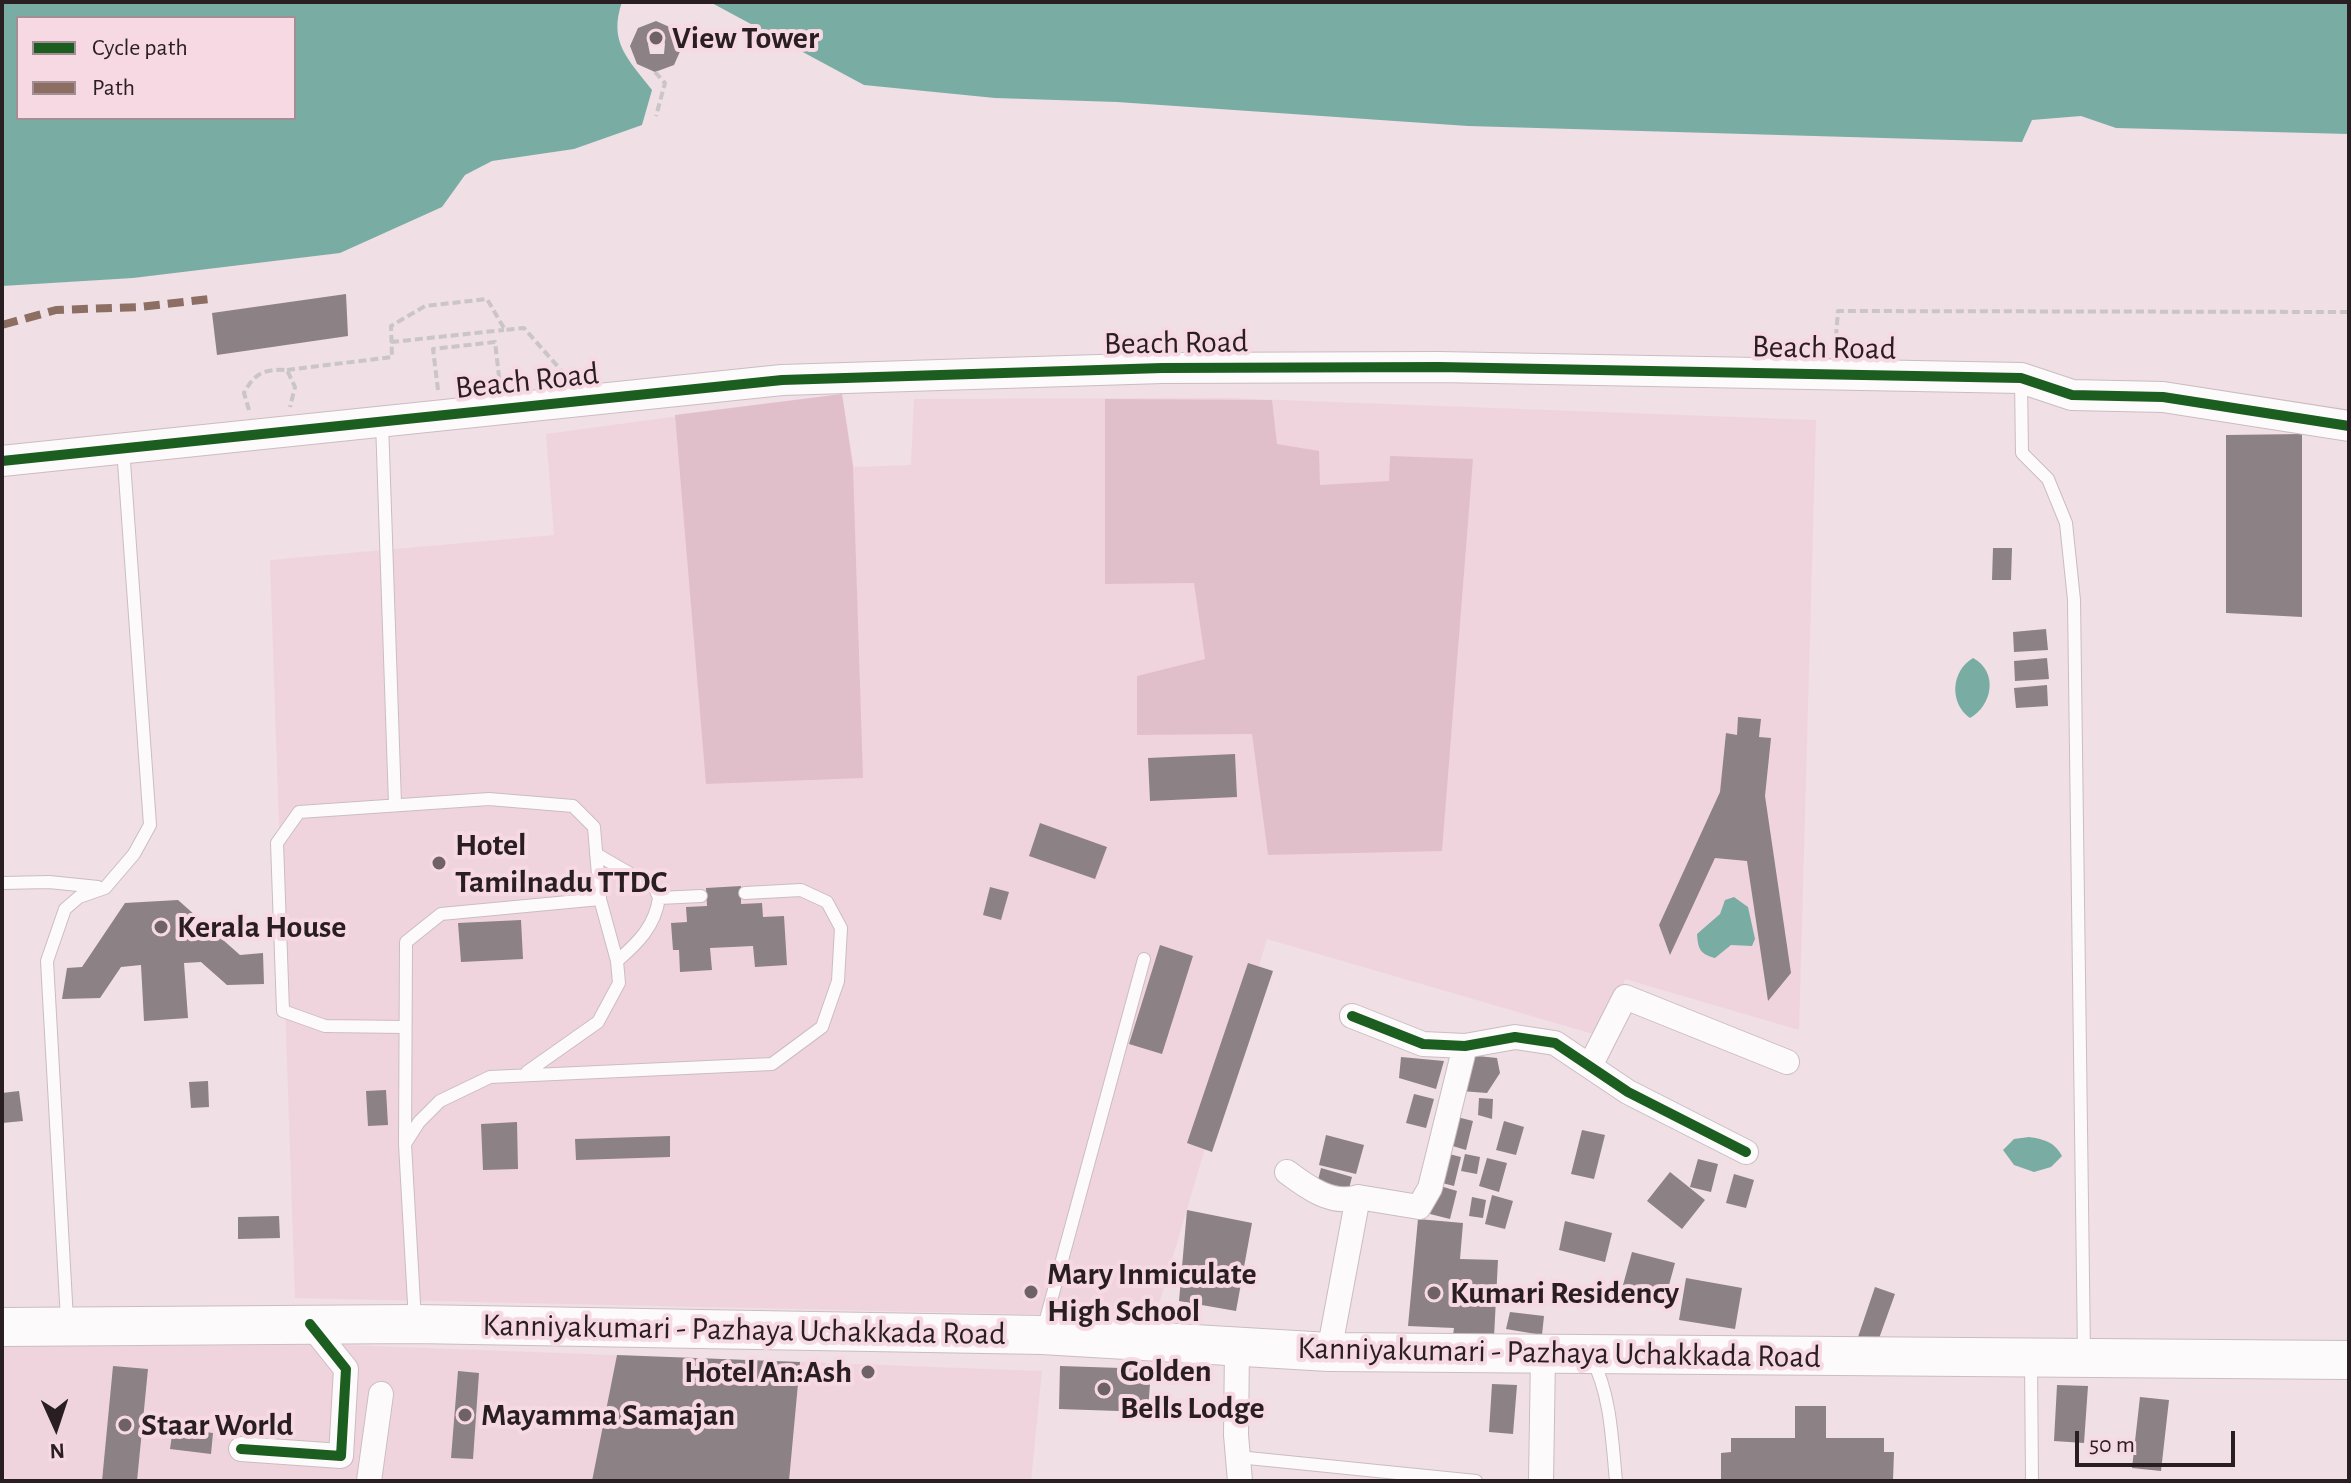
<!DOCTYPE html>
<html>
<head>
<meta charset="utf-8">
<style>
  body { margin:0 }
  #map { position:relative; width:2351px; height:1483px; overflow:hidden; background:#f0dfe5; font-family:"Alegreya Sans",sans-serif }
  canvas { display:block }
  .frame { position:absolute; inset:0; border:4px solid #291e22; pointer-events:none }
  .legend { position:absolute; left:16px; top:16px; width:280px; height:104px; box-sizing:border-box; background:#f6d9e2; border:2px solid #a48e95; margin:0; padding:10px 14px; list-style:none; font-size:24px; color:#291e22 }
  .legend li { display:flex; align-items:center; gap:16px; height:40px }
  .legend b { width:40px; border:2px solid #a48e95 }
  .north { position:absolute; left:16px; top:1387px; width:80px; height:80px; -webkit-text-stroke:6px #f6d9e2; paint-order:stroke; rotate:177deg; font-size:22px; font-weight:700; line-height:32px; text-align:center; color:#291e22 }
  .north::after { content:''; display:block; margin:auto; width:28px; height:36px; background:#291e22; clip-path:polygon(50% 0,100% 100%,50% 72%,0 100%) }
  .scale { position:absolute; left:2075px; top:1431px; width:160px; height:36px; box-sizing:border-box; border:4px solid #291e22; border-top:0; padding-left:10px; font-size:24px; line-height:28px; white-space:nowrap; color:#291e22; -webkit-text-stroke:6px #f6d9e2; paint-order:stroke }
</style>
</head>
<body>
<div id="map">
<canvas width="2351" height="1483"></canvas>
<div class="frame"></div>
<ul class="legend">
<li><b style="height:10px;background:#1b5e20"></b>Cycle path</li>
<li><b style="height:10px;background:#8d6e63"></b>Path</li>
</ul>
<div class="north">N</div>
<div class="scale">50 m</div>
</div>
<script>
const context = document.querySelector('canvas').getContext('2d');
context.lineJoin = 'round';
function fillPath(path, color) { context.fillStyle = color; context.fill(path, 'evenodd'); }
function stroke(path, color, width, dash) { context.strokeStyle = color; context.lineWidth = width; context.lineCap = dash ? 'butt' : 'round'; context.setLineDash(dash || []); context.stroke(path); }
function drawText(font, color, halo, rows, align = 'center') {
  context.font = font + ' "Alegreya Sans",sans-serif'; context.lineWidth = 8; context.setLineDash([]); context.textBaseline = 'middle'; context.strokeStyle = halo; context.fillStyle = color; for (const [text, x, y, turn = 0] of rows) {
    context.save(); context.translate(x, y); context.rotate((+turn || 0) * Math.PI / 180); context.textAlign = isNaN(turn) ? turn : align; if (halo) context.strokeText(text, 0, 0); context.fillText(text, 0, 0); context.restore();
  }
}
fillPath(new Path2D(`
  M842,394L854,467L911,465L914,399L1227,398L1816,420L1799,1030L1625,979L1607,1038L1267,939L1155,1317L295,1298L270,560L554,535L546,434Z
  M345,1345L1042,1371L1031,1481H2V1346Z`), '#f0d4dd');
fillPath(new Path2D(`
  M842,394L853,467L863,778L706,784L675,415Z
  M1105,399L1272,400L1277,444L1319,451L1320,485L1389,481L1390,456L1473,459L1442,851L1268,855L1252,734L1137,735V676L1205,659L1194,583L1105,584Z`), '#e1bfca');
fillPath(new Path2D(`
  M2,2H622C608,42 628,59 652,90L642,125L574,149L492,161L465,175L442,207L340,253L133,278L2,286ZM18,18H294V118H18Z
  M710,2H2349V134L2116,128L2081,116L2032,120L2022,142L1468,126L1117,102L995,98L864,85Z
  M1973,658C1999,672 1992,706 1970,718C1949,703 1951,671 1973,658Z
  M1734,897L1748,907L1755,939L1752,946L1731,945L1715,958C1700,954 1698,949 1697,934L1720,914L1725,900Z
  M2029,1137C2043,1139 2055,1142 2062,1156L2051,1167L2034,1172L2014,1165L2003,1150L2014,1139Z`), '#79ada4');
fillPath(new Path2D(`
  M656,21L674,29L682,47L674,65L655,72L637,64L630,46L638,28ZM653,38H660L665,43L664,54H650L648,44Z
  M346,294L348,336L217,355L212,313Z
  M2302,434V617L2226,613V435Z
  M1993,548H2012L2011,580H1992Z
  M2046,629L2048,650L2014,652L2013,632Z
  M2047,658L2049,679L2015,681L2014,661Z
  M2047,685L2048,706L2016,708L2014,688Z
  M1738,717L1761,719L1759,737L1771,738L1765,796L1791,973L1768,1001L1747,861L1715,858L1670,955L1659,925L1720,792L1726,733L1737,735Z
  M1235,754L1237,797L1150,801L1148,758Z
  M1040,823L1107,847L1095,879L1029,856Z
  M741,886V904L762,903L763,917L784,916L787,965L755,967L753,946L710,948L712,970L680,972L679,950H673L671,923L687,922L686,907L707,906L706,888Z
  M990,887L1009,892L1001,920L983,915Z
  M178,900L240,955L263,953L264,984L227,985L201,962L184,963L188,1018L144,1021L141,965L121,967L100,998L62,999L67,968L82,967L125,903Z
  M521,920L523,959L461,962L458,923Z
  M1160,945L1193,956L1162,1054L1129,1044Z
  M1248,963L1273,971L1212,1152L1187,1143Z
  M1468,1055L1497,1058L1500,1073L1487,1093L1461,1091L1462,1083L1468,1084Z
  M1401,1057L1444,1061L1436,1089L1399,1078Z
  M208,1081L209,1107L191,1108L189,1082Z
  M386,1090L388,1125L368,1126L366,1091Z
  M19,1091L23,1121L2,1123V1093Z
  M1414,1094L1434,1099L1426,1128L1406,1123Z
  M1479,1098L1493,1099L1492,1119L1478,1115Z
  M1453,1116L1473,1121L1466,1150L1446,1144Z
  M1504,1121L1524,1127L1516,1155L1496,1150Z
  M517,1122L518,1169L483,1170L481,1124Z
  M1582,1130L1605,1135L1594,1179L1571,1174Z
  M1326,1135L1364,1145L1356,1174L1319,1165Z
  M670,1136V1157L576,1160L575,1139Z
  M1441,1152L1461,1157L1454,1186L1434,1181Z
  M1465,1154L1480,1157L1477,1174L1461,1171Z
  M1487,1158L1507,1163L1499,1192L1479,1186Z
  M1698,1159L1718,1164L1711,1192L1690,1187Z
  M1321,1168L1352,1177L1347,1196L1316,1188Z
  M1670,1172L1705,1200L1682,1229L1647,1201Z
  M1734,1174L1754,1180L1746,1208L1726,1203Z
  M1437,1185L1457,1191L1450,1219L1430,1214Z
  M1492,1195L1513,1201L1505,1229L1485,1224Z
  M1472,1197L1486,1200L1483,1218L1469,1216Z
  M1187,1210L1252,1223L1236,1311L1179,1301Z
  M279,1216L280,1238L238,1239V1217Z
  M1418,1219L1463,1223L1460,1259L1498,1260L1494,1337L1453,1335L1454,1328L1408,1326Z
  M1565,1221L1612,1233L1605,1262L1559,1250Z
  M1632,1252L1675,1263L1663,1307L1620,1296Z
  M1686,1278L1742,1288L1735,1329L1679,1320Z
  M1875,1287L1895,1294L1877,1344L1858,1337Z
  M1510,1312L1544,1316L1542,1335L1506,1329Z
  M617,1355L800,1362L789,1481H592Z
  M113,1366L148,1369L137,1481H102Z
  M1060,1366L1151,1369L1148,1412L1059,1409Z
  M458,1371L479,1373L473,1459L451,1458Z
  M1492,1384L1517,1385L1513,1434L1489,1432Z
  M2057,1385L2088,1386L2084,1443L2054,1441Z
  M2140,1397L2169,1400L2161,1471L2132,1468Z
  M1795,1406H1826V1438H1884V1452H1894L1893,1481L1721,1480V1453L1731,1452V1438H1795Z
  M173,1428L213,1433L211,1454L170,1449Z`), '#8c8185');
const service = new Path2D(`
  M2021,380L2022,453L2048,479L2066,523L2074,600L2084,1354
  M382,422L395,804
  M596,854L655,888L659,898
  M2,883L49,882L98,887
  M617,961C638,943 655,926 659,898L701,896
  M404,1027L325,1026L283,1011L277,843L299,812L489,799L573,806L594,827L600,899L617,961L619,983L598,1022L527,1072
  M405,1144L419,1122L440,1101L490,1077L772,1064L822,1027L838,981L841,928L827,902L801,890L745,893
  M67,1320L47,961L65,909L79,897L105,888L134,854L150,825L123,448
  M415,1321L405,1144L406,942L441,914L600,899
  M1043,1330L1144,959
  M1592,1359C1611,1395 1612,1441 1616,1481
  M2031,1361L2032,1481
  M1238,1457L1476,1481`);
const minor = new Path2D(`
  M1352,1016L1423,1044L1465,1046L1515,1037L1555,1043L1628,1092L1746,1152
  M1590,1066L1625,997L1787,1062
  M1287,1172C1307,1187 1332,1206 1358,1197
  M1237,1348L1236,1435L1240,1481
  M1329,1352L1358,1197L1419,1207L1430,1188L1465,1046
  M241,1449L341,1456L346,1369L310,1324
  M369,1481L381,1394
  M1541,1481L1543,1355`);
const tertiary = new Path2D(`
  M2,461L782,380L1162,368L1439,367L2021,378L2072,395L2163,397L2349,426`);
const primary = new Path2D(`
  M2,1327L415,1324L1042,1335L1329,1352L2349,1360`);
stroke(service, '#cabdc1', 14);
stroke(minor, '#cabdc1', 26);
stroke(tertiary, '#cabdc1', 32);
stroke(primary, '#cabdc1', 40);
stroke(new Path2D(`
  M655,72L665,83L656,116
  M391,342L504,330
  M1835,349L1838,311L2349,312
  M287,370L392,357L391,326L425,306L487,299L505,330L524,328L567,377
  M438,390L433,349L495,342L500,385
  M249,410L244,393C255,372 265,369 287,370L295,387L290,407`), '#cac5c7', 4, [8, 4]);
stroke(service, '#fdfafb', 12);
stroke(minor, '#fdfafb', 24);
stroke(tertiary, '#fdfafb', 30);
stroke(primary, '#fdfafb', 38);
stroke(new Path2D(`
  M2,325L56,310L140,307L209,299`), '#8d6e63', 8, [16, 8]);
stroke(new Path2D(`
  M2,461L782,380L1162,368L1439,367L2021,378L2072,395L2163,397L2349,426
  M1352,1016L1423,1044L1465,1046L1515,1037L1555,1043L1628,1092L1746,1152
  M241,1449L341,1456L346,1369L310,1324`), '#1b5e20', 10);
for (const [x, y, r, color] of [
  [656,38,8,"#6f6266"],
  [439,863,8,"#6f6266"],
  [161,927,8,"#6f6266"],
  [1031,1292,8,"#6f6266"],
  [1434,1293,8,"#6f6266"],
  [868,1372,8,"#6f6266"],
  [1104,1389,8,"#6f6266"],
  [465,1415,8,"#6f6266"],
  [125,1425,8,"#6f6266"]
]) { const dot = new Path2D(); dot.arc(x, y, r, 0, 2 * Math.PI); context.fillStyle = color; context.fill(dot); stroke(dot, '#f6d9e2', 3); }
drawText('bold 32px', '#291e22', '#f6d9e2', [
  ["View Tower",672,38],
  ["Hotel",455,845],
  ["Tamilnadu TTDC",455,882],
  ["Kerala House",177,927],
  ["Mary Inmiculate",1047,1274],
  ["High School",1047,1311],
  ["Kumari Residency",1450,1293],
  ["Golden",1120,1371],
  ["Bells Lodge",1120,1408],
  ["Hotel An:Ash",852,1372,"right"],
  ["Mayamma Samajan",481,1415],
  ["Staar World",141,1425]
], 'left');
drawText('32px', '#291e22', '#f6d9e2', [
  ["Beach Road",1176,343,-1],
  ["Beach Road",1824,348,1],
  ["Beach Road",527,381,-6],
  ["Kanniyakumari - Pazhaya Uchakkada Road",744,1330,1],
  ["Kanniyakumari - Pazhaya Uchakkada Road",1559,1353,1]
]);
</script>
</body>
</html>
